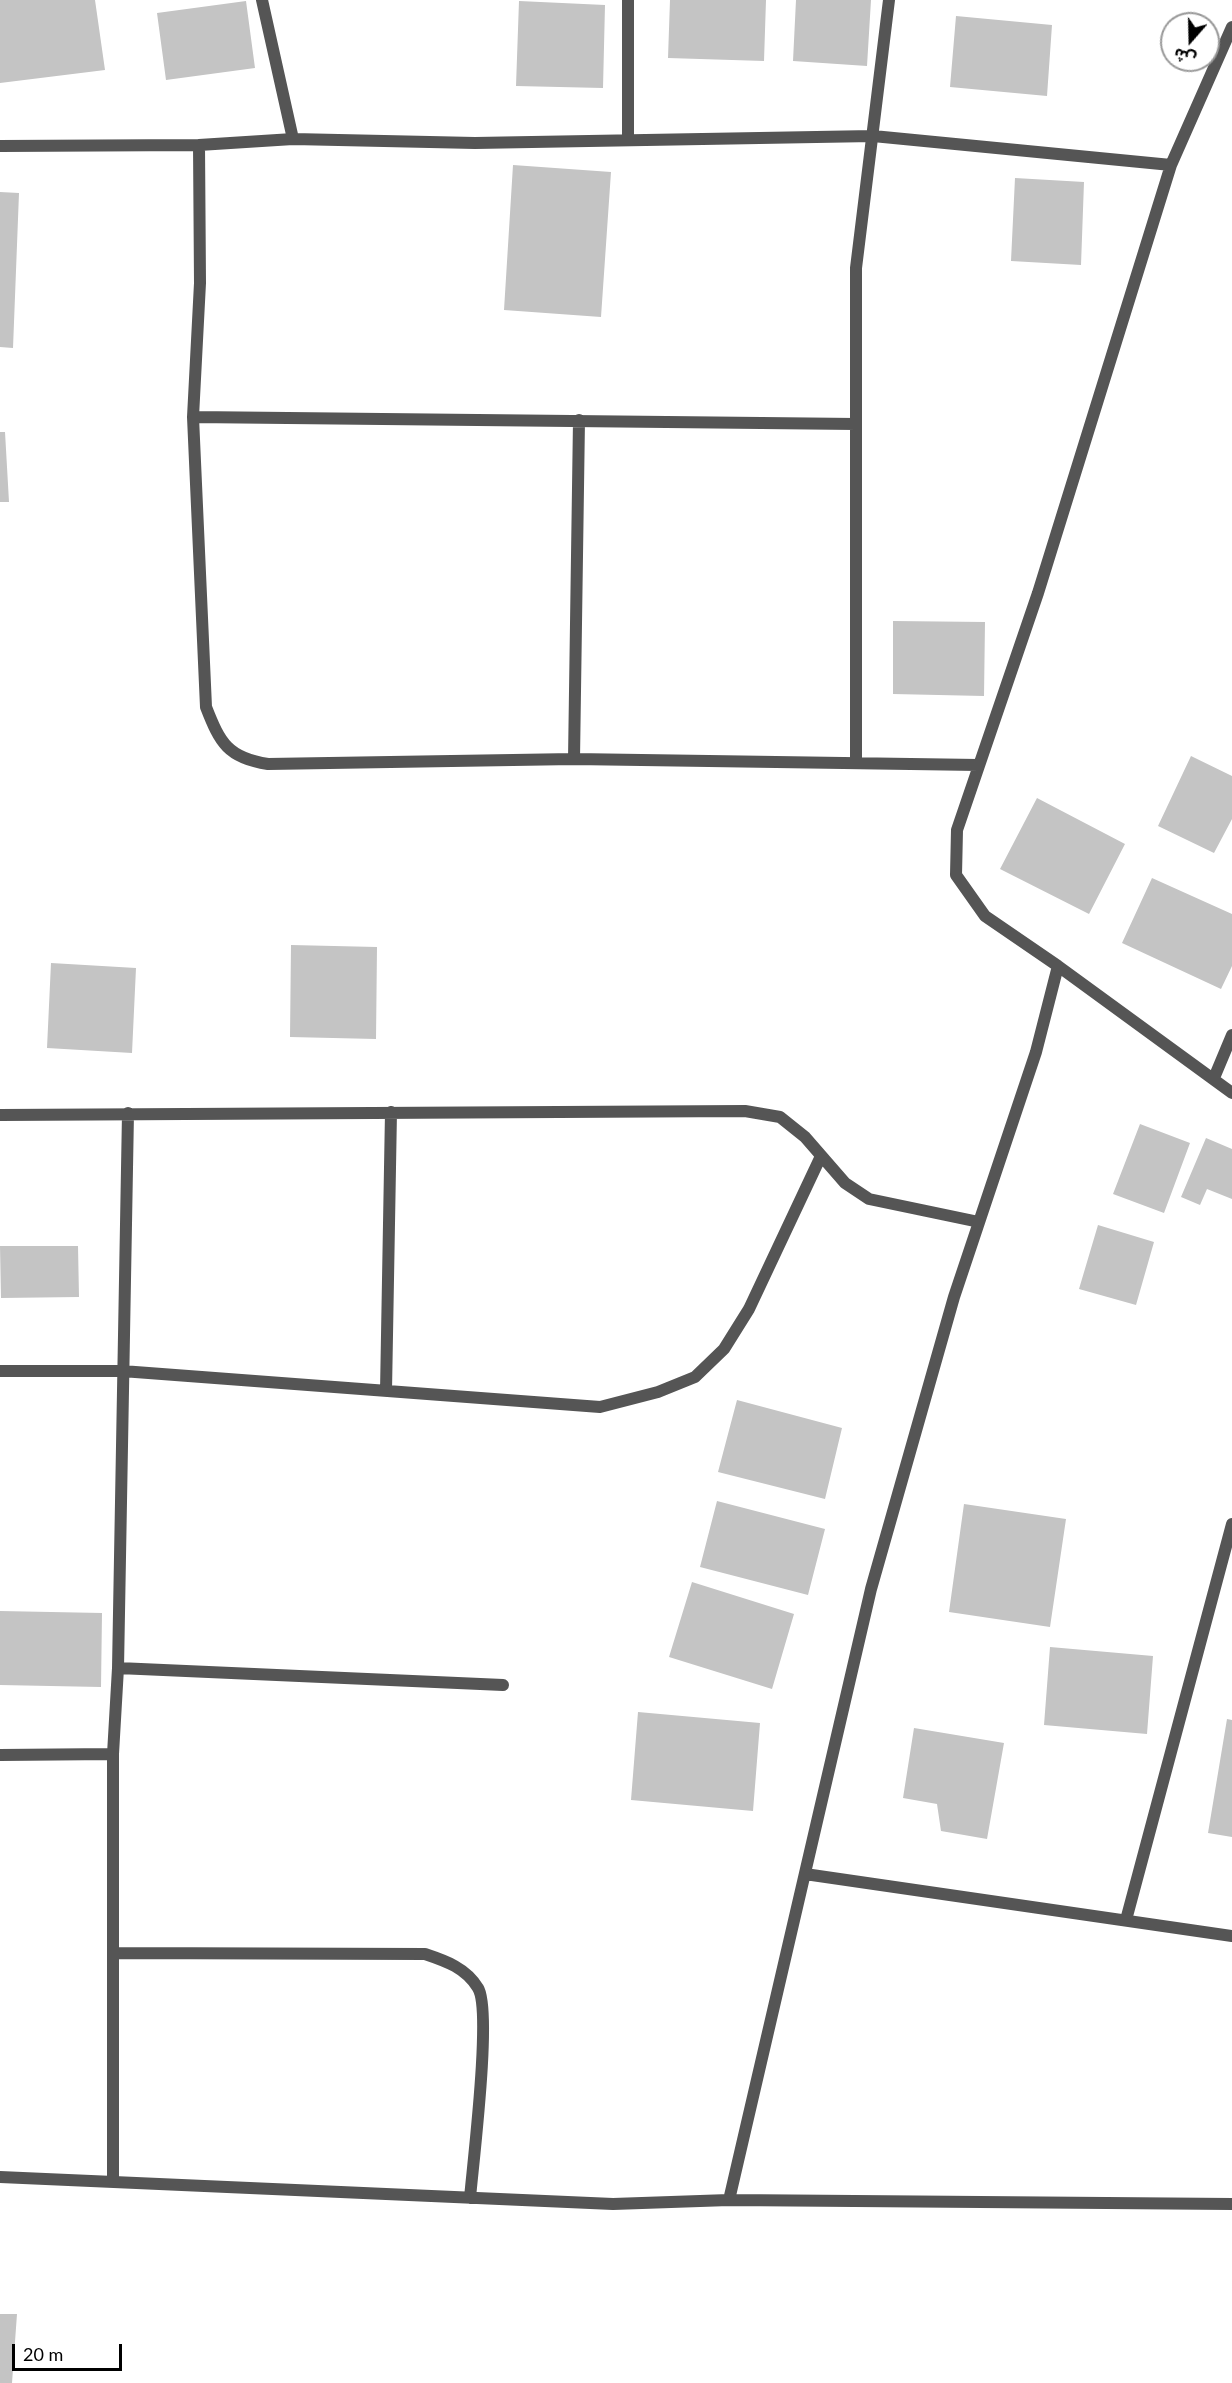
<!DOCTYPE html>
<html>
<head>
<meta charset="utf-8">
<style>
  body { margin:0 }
  #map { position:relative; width:1232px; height:2383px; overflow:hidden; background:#fff; font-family:Lato,"Noto Sans Arabic",sans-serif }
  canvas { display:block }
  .north { position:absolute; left:1160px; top:12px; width:60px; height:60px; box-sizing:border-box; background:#fff; border:2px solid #999; border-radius:50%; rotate:200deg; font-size:16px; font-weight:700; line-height:24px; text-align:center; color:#000 }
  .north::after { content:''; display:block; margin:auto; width:21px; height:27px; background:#000; clip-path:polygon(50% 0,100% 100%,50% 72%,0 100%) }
  .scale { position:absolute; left:12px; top:2344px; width:110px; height:27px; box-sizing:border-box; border:3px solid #000; border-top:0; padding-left:8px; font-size:18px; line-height:21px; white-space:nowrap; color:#000; -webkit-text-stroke:4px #fff; paint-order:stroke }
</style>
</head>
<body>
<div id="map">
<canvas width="1232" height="2383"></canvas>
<div class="north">ش</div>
<div class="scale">20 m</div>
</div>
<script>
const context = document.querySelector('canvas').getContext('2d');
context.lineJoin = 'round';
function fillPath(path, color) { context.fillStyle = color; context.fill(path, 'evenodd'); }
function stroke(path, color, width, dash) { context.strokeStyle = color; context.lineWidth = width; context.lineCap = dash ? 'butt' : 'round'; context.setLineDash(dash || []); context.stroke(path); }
fillPath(new Path2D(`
  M0,0H95L105,70L0,83Z
  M670,0H766L764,61L668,58Z
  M796,0H871L867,66L793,61Z
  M246,1L255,68L166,80L157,13Z
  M519,1L605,5L603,88L516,86Z
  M956,16L1052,25L1047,96L950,87Z
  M513,165L611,172L601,317L504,310Z
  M1015,178L1084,182L1081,265L1011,261Z
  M0,192L19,193L13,348L0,347Z
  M0,432H5L9,502H0Z
  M893,621L985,622L984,696L893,694Z
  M1191,756L1232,776V819L1214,853L1158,826Z
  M1037,798L1125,844L1089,914L1000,869Z
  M1152,878L1232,914V966L1221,989L1122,943Z
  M291,945L377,947L376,1039L290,1037Z
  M51,963L136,968L132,1053L47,1048Z
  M1140,1124L1190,1143L1164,1213L1113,1194Z
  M1206,1138L1232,1149V1199L1207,1189L1200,1205L1181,1197Z
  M1098,1225L1154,1242L1136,1305L1079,1289Z
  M0,1246H78L79,1297L1,1298Z
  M737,1400L842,1428L825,1499L718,1472Z
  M717,1501L825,1529L808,1595L700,1567Z
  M964,1504L1066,1519L1050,1627L949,1612Z
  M692,1582L794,1614L772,1689L669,1657Z
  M0,1611L102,1613L101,1687L0,1685Z
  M1050,1647L1153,1656L1147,1734L1044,1725Z
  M638,1712L760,1723L753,1811L631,1800Z
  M1227,1719L1232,1720V1837L1208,1833Z
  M914,1728L1004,1743L987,1839L941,1831L937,1804L903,1798Z
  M0,2314H17L12,2383H0Z`), '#c4c4c4');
stroke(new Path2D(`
  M262,0L293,139
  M1232,27L1171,165L1038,593L957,830L956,875L985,916L1058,966L1232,1093
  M628,140V0
  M199,145L293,139L475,143L873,136L1171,165
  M0,146L199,145L200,283L193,417L206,707C220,743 228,758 268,764L574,759L978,765
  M193,417L856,424
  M574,759L579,420
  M856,763V268L889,0
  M1214,1078L1232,1035
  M0,1115L745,1111L780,1117L805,1137L845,1183L869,1199L979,1222
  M0,1371H122L600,1407L658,1392L695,1377L724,1349L749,1309L821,1156
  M386,1391L391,1112
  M118,1668L503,1685
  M113,1754V2182
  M0,1755L113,1754L118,1668L128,1113
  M805,1874L1232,1936
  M1126,1920L1232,1524
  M113,1953L425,1954C446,1961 466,1968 478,1988C492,2010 473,2163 470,2198
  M0,2177L613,2204L729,2200L1232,2204
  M729,2200L871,1589L954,1297L1036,1052L1058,966`), '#555', 12);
</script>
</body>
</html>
